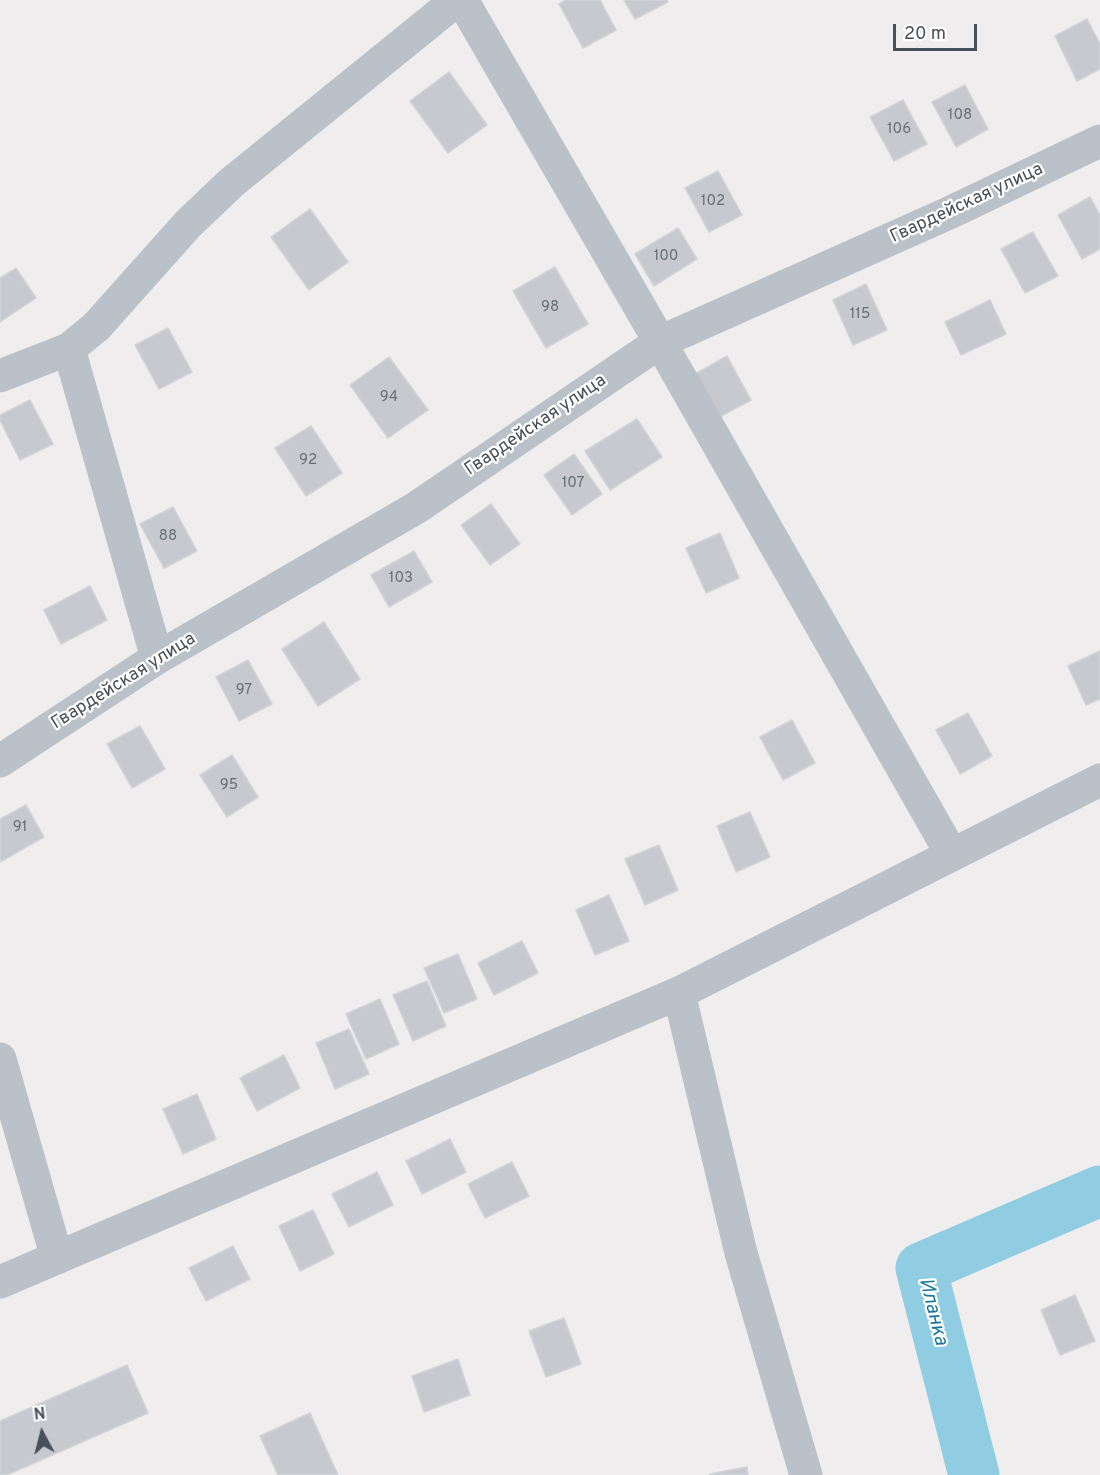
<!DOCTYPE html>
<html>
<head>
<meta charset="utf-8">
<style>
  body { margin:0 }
  #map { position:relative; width:1100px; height:1475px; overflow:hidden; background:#efeded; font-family:Overpass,sans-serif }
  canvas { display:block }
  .north { position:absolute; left:12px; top:1403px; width:60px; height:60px; -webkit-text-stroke:4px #fff; paint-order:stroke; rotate:353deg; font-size:16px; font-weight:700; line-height:24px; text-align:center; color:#474f58 }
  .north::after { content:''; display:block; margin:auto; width:21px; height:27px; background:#474f58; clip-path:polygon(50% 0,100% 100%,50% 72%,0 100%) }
  .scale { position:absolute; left:893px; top:24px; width:84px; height:27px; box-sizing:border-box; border:3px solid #474f58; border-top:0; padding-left:8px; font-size:18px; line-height:21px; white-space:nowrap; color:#474f58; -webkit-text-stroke:4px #fff; paint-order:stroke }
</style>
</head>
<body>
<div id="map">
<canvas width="1100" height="1475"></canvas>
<div class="north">N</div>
<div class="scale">20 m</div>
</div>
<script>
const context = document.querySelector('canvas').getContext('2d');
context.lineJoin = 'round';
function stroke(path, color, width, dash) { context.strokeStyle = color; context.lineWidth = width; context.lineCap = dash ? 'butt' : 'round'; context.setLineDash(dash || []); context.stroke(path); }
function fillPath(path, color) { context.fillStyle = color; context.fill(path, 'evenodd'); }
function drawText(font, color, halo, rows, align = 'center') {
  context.font = font + ' Overpass,sans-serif'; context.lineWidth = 4.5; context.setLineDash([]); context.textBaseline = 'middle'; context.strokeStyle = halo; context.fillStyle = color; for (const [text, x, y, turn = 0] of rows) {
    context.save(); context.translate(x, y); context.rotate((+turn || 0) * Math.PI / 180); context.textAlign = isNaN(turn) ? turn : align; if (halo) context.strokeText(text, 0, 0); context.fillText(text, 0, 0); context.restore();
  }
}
stroke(new Path2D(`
  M974,1475L921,1268L1100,1191`), '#91cde2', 51);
const building = new Path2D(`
  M566,0H600L616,30L583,48L559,4Z
  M624,0H667L668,2L635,19Z
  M1087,19L1100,44V69L1077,81L1055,36Z
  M449,72L487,125L448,153L410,101Z
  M965,85L988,129L956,147L932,102Z
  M903,100L927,144L894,161L870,117Z
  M718,171L742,215L709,232L685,188Z
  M1090,197L1100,215V249L1082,259L1058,215Z
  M310,209L348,262L309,290L271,237Z
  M678,228L697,259L654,286L635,254Z
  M1033,232L1058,276L1025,293L1001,249Z
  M555,267L588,324L546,348L513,291Z
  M16,268L36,298L0,322V278Z
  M866,284L887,330L853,345L833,300Z
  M990,300L1006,334L961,355L945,322Z
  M168,328L192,372L159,389L135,345Z
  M727,356L751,400L718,418L695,374Z
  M389,357L428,410L388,438L350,385Z
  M30,400L53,444L20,460L0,420V415Z
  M637,419L662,457L610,490L585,451Z
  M311,426L342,473L306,496L275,448Z
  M574,454L602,494L572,515L544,475Z
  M491,504L520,544L490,565L461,525Z
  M173,507L197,551L164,568L140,524Z
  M720,533L739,578L706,593L686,548Z
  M414,551L432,582L389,607L371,575Z
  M90,586L107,620L61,644L44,610Z
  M324,622L360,679L318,706L282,649Z
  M1100,651V699L1086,705L1068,666Z
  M248,660L272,704L239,721L216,677Z
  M968,713L992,756L960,774L936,730Z
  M792,720L815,763L783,780L760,737Z
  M140,726L165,769L132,788L107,744Z
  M232,755L258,797L227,817L200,775Z
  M26,805L44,837L0,862V819Z
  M750,812L770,857L736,872L717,826Z
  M659,845L678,890L645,905L625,859Z
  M609,895L629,941L595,955L576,910Z
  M522,941L538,973L494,995L478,963Z
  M458,954L477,999L444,1013L424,968Z
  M427,981L446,1026L413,1041L393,995Z
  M380,999L399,1044L366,1059L346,1014Z
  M349,1029L369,1074L335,1089L316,1043Z
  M284,1055L300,1088L257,1111L240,1078Z
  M197,1094L216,1139L183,1154L163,1109Z
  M450,1139L466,1172L422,1194L406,1161Z
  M512,1162L529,1196L485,1218L468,1184Z
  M377,1172L393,1205L349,1227L332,1194Z
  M313,1210L334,1254L300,1271L279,1226Z
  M233,1246L250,1279L206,1301L189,1268Z
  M1075,1295L1095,1341L1060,1355L1041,1310Z
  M564,1318L581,1364L546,1377L529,1331Z
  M458,1359L470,1395L424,1412L412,1376Z
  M127,1365L148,1413L7,1475H0V1421Z
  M310,1413L338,1475H278L260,1436Z
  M747,1467L748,1475H710V1474Z`);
fillPath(building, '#c7c9cf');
stroke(building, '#d1d3d8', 1.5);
stroke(new Path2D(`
  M462,0L660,342L952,855
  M69,349L157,658
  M0,376L69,349L96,327L188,224L231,183L457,0
  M0,761L157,658L416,508L660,342L949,213L1100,141
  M0,1059L57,1258
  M0,1282L679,993
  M806,1475L741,1253L679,993L1100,780`), '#bac1c8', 33);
drawText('15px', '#676e76', null, [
  ["108",960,116],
  ["106",899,130],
  ["102",713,202],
  ["100",666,257],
  ["98",550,308],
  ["115",860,315],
  ["94",389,398],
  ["92",308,461],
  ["107",573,484],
  ["88",168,537],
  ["103",401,579],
  ["97",244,691],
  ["95",229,786],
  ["91",20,828]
]);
drawText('18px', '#474f58', '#fff', [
  ["Гвардейская улица",967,204,-25],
  ["Гвардейская улица",536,426,-34],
  ["Гвардейская улица",124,682,-32]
]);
drawText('italic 20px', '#1b7798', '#fff', [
  ["Иланка",932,1312,76]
]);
</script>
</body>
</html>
